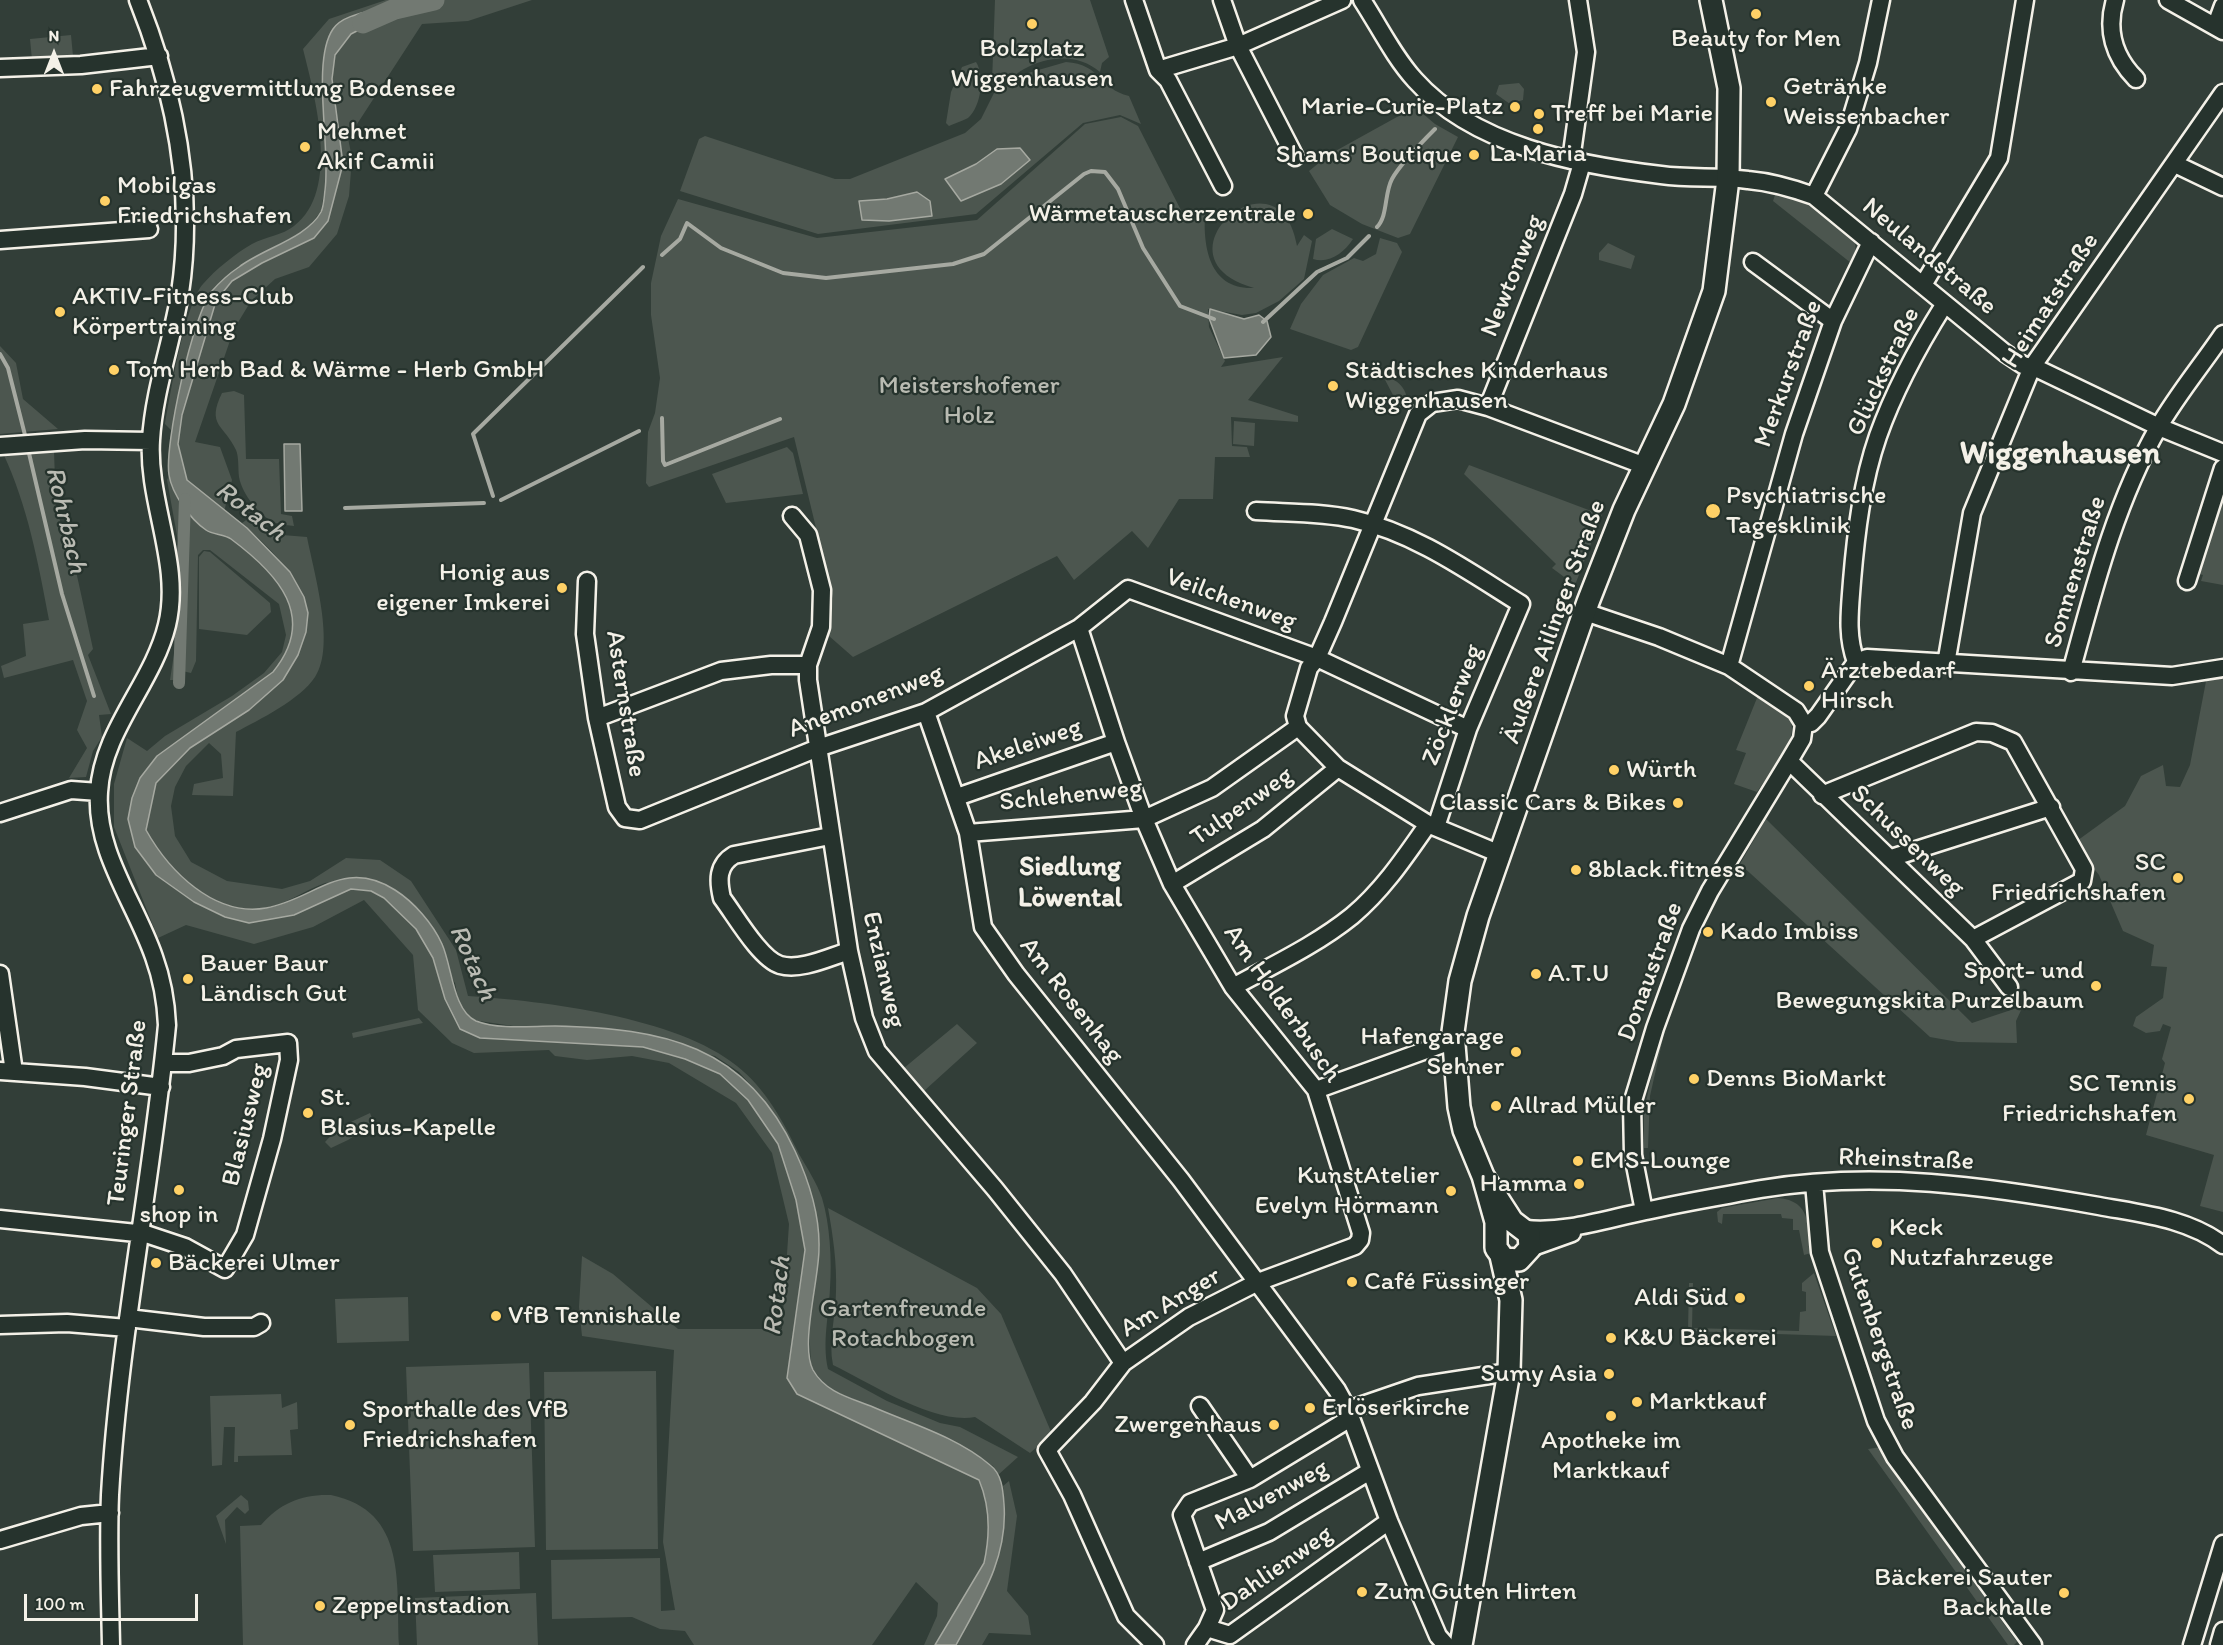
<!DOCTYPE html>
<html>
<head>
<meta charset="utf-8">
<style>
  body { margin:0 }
  #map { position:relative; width:2223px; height:1645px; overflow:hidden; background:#323e38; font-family:Itim,sans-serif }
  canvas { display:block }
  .north { position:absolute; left:24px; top:24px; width:60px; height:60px; -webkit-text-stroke:4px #26332d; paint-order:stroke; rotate:0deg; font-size:16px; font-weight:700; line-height:24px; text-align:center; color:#f4f1e8 }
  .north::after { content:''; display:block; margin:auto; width:21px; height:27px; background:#f4f1e8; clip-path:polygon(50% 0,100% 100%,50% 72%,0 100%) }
  .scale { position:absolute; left:24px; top:1594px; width:174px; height:27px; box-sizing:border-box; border:3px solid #f4f1e8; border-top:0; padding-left:8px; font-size:18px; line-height:21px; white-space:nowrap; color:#f4f1e8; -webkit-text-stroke:4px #26332d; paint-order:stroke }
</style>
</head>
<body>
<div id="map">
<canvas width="2223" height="1645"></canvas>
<div class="north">N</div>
<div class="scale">100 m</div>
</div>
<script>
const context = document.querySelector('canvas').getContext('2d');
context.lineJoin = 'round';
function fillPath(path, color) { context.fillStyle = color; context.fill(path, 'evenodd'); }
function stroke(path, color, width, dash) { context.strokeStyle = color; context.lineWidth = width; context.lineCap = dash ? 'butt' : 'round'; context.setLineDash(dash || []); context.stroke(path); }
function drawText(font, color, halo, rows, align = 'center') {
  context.font = font + ' Itim,sans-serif'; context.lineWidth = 4.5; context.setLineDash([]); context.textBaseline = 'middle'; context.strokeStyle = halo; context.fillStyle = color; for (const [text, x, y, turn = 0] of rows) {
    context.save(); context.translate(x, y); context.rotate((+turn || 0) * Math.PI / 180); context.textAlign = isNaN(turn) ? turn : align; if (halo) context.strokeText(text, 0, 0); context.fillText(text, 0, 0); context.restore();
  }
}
fillPath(new Path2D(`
  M386,0H532L468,21L422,24L348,138L352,158L349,196L337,234L309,267L275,279L251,301L234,329L195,442L220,447L232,480L224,512L187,480L178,444L182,415L202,339L216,301L232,281L262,263L314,238L343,164L332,79L335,55L351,34L390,14L333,28L324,101L328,168L321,211L307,229L240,266L200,319L171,430L165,424C170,396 185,303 203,284C215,270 236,253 252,244C265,237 283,235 294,226C341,191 315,97 303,49L329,19Z
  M995,0H1090L1109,57L1102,63L1100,72C1078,53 1048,56 1024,69C1014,75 1005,83 995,85L992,82Z
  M71,35L73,56L32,60L30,39Z
  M976,62C985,76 981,107 968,118C963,121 955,123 949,126L946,123L951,92L962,67Z
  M1066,62C1101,64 1099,89 1129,96L1141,124L1120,115L1083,123L976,214L818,234L680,191L699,139L705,136L835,179H850L965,133L981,119L994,93L1028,73Z
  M1519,83L1524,89L1523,100L1510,104L1496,94L1499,85Z
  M1415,107L1435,124L1458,137L1410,234L1398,238L1362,224L1330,205L1309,171L1330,154Z
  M1121,117L1138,126L1186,220L1205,214C1203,248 1210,290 1254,288C1147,258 1279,142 1297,246L1304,235L1312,241L1304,279L1279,301L1256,313L1242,315L1208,309L1209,327L1225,361L1221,367L1283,357L1248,400L1298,416V422L1231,417L1232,446L1247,447L1250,457H1215L1213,499H1179L1148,548L1132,531L1074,580L1057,556L853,657L829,636L833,598L794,437L649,487L646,483L648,432L655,413L660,378L651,315V283L661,236L678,199L817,238L977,220L1085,124Z
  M1777,189C1795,194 1848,222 1854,240C1857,248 1855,255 1851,263L1773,201Z
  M1332,229L1353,239C1344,253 1329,264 1313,259L1316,239Z
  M1380,238L1397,243L1402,252L1358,347L1351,350L1290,329L1301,304L1323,275L1354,258L1363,261L1376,254Z
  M1608,243L1635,256L1631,269L1599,260V253Z
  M0,346L16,363L23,399L58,429L0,434Z
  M1383,376C1402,380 1408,392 1409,410L1391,405L1393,395Z
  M234,391L244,395L246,459H279L281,514L292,516L294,526C289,525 281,525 276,523C260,517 242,494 239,477C238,469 239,457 236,450C224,424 206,426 222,393Z
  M1234,421L1255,423L1254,446L1233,444Z
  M787,447L793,453L803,494L726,503L712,474Z
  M54,451L56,508L76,571L93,649L88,655L111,714L99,715L102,737L93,751L86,777L69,778L87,748L77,730L87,701L73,660L4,678L1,666L26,656L23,624L49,620C38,562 28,507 3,453Z
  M1469,465L1602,515L1575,585L1552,568L1556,564L1464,474Z
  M169,475C173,494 189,518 206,530C214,535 224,534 232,540C266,567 312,607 286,656C275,677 249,689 232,705C199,736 165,767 132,798L156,875L194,902L225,917L334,896L351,889L371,891L384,898L416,929L433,958L445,999L460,1029L509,1039L643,1047L685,1059L720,1074L748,1100L778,1144L796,1200L805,1250L787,1378L797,1394L979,1480C990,1506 990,1536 984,1563L935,1645H924L937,1616L938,1603L916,1582L872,1645H694L685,1631L660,1629L632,1617L552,1619L551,1560L660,1558L661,1611L675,1610L663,1542L674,1350L582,1336L579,1307L582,1256L613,1274L678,1329H782L789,1224L772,1153L736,1103L669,1063L632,1056L587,1060L555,1056L549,1050L474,1053L452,1043L418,1010L413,955L364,900L313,927L254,944L186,925L158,938L114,827V784L127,738L147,751L165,736L232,696L264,673L282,652L286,635L279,604L210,550H203L198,555L196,661L191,673L182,671L175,680H170L179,621L184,616L186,558L178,541L167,480Z
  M2223,482V585L2201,581L2203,575L2195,573Z
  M252,516L270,534L307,537C314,573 336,646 315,677C301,699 259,720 236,732L233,796L192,795L194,784L223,778L221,754L209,743L186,766L175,787L171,806L175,836L191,862L227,881L282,889L310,881L346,858L380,860L411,881L456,950L468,996C544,1001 677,1017 737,1066C766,1089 783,1121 799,1154C807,1168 817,1183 822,1198C830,1224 832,1261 830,1288C829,1316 822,1341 828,1369L887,1401L940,1423L960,1427L1018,1457L998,1475L993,1466L951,1440L827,1388L811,1367L809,1323L820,1247L763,1099L739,1072L715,1056L556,1026L520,1027L472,1020L460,1008L455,983L397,891C383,889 335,880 325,883C305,890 287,904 265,908C214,916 169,871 146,830L156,783L190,748L249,710L283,680L304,598C287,565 269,547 242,523Z
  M204,551L210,552L270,603L271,612L247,635L199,629V557Z
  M2207,676H2223V1212L2200,1206L2214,1155L2146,1135L2165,1063L2162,1059L2171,1027L2163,1024L2160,1031L2146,1033L2133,1026L2136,1017L2163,998L2167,967L2151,966L2154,945L2123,931L2099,875L2074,843L2125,806L2141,776L2163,765L2166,786L2180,787L2190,765Z
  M1759,693C1768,700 1784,708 1789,717C1802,740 1769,773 1757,792L1734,784L1746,753L1736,750Z
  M1766,819L1972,1023L2023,1006L2016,1021L2017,1043L1958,1042L1930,1037L1740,864Z
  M419,1018L423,1023L353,1038L352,1033Z
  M957,1024L977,1043L924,1091L904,1068Z
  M1660,1038H1663L1650,1096L1648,1148H1644V1111Z
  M370,1113L374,1123L348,1140L331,1148L325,1142L338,1128Z
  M1778,1198C1812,1201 1807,1226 1811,1253L1804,1255L1799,1230H1793V1219L1782,1218L1781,1214H1723L1722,1224L1718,1222L1717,1212L1722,1208Z
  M828,1208L977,1288L1001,1314L1052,1434L1030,1453L975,1417C935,1425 870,1383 833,1365C828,1341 836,1316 836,1291C837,1263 833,1236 828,1208Z
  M1814,1273L1836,1336L1688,1331L1689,1283H1693L1692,1328L1799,1331L1800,1312L1806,1311V1292L1802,1291V1283Z
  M408,1297L409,1341L337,1343L335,1299Z
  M529,1363L535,1547L413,1551L406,1367Z
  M656,1371L658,1549L546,1550L544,1372Z
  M281,1394L282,1408L297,1402L298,1429L290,1430L292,1455L238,1456V1462H234L235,1427H224L222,1465L212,1466L210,1396Z
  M1881,1447L1889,1465L2017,1642L2014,1645H2008L1868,1449Z
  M1009,1481L1017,1516L1007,1591L1028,1616L1031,1635L989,1633L982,1645H956L974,1611L1005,1511L1003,1486Z
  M241,1495L248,1501L249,1510L245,1514L237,1507L225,1520L226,1544L216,1516Z
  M331,1495C408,1511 396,1584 399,1645H243L240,1526L261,1525C280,1503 302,1494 331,1495Z
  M519,1552L520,1589L435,1592L433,1555Z
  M536,1593L538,1645H417L415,1598Z`), '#4c564f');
const water = new Path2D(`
  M387,7L390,14L351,34L335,55L332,79L343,164L328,221L314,238L262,263L232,281L216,301L182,415L178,444L187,480L247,528L290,572L304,597L308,613L306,632L298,655L283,680L249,710L190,748L156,783L146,830C169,871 214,917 266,908C315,899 343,857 395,890C414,902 433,924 442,944C452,966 453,1011 476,1021C500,1030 530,1026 555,1026C663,1028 746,1045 795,1151C809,1181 820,1215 819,1249C819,1279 800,1345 813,1370C826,1393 851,1398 873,1407C912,1424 957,1437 990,1465C1002,1474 1003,1490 1004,1504C1008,1558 981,1599 956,1645H935L984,1563C990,1536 990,1506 979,1480L797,1394L787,1378L805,1250L796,1200L778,1144L748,1100L720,1074L685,1059L643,1047L480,1038L460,1029L445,999L433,958L416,929L384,898L371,891L351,889L294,915L249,923L225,917L194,902L156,875L135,847L128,819L132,798L140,778L157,756L273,672C318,617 278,574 231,539C224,534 213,535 206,530C190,519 172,494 169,475C164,445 193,314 212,291C219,283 230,273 239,267C262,249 307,238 321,212C324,206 324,197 325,190C331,148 311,61 333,29C343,14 370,12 387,7Z
  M1020,148L1030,160L1001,184L961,201L945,179L976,164L997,149Z
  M917,192L930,201L932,216L889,221L862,220L859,201L887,199Z
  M1210,309L1244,319L1259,315L1267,321L1271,337L1256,355L1224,358L1209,318Z
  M284,444H300L302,511H285Z`);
fillPath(water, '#727972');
stroke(water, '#a6a9a1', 1.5);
stroke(new Path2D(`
  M1377,227C1388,216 1384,194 1392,179C1400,164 1422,142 1435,129
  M662,255L680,239L687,223L721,248L783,273L826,278L953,264L984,254L1084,174L1091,171L1105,172L1118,189L1143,248L1180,306L1214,319
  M1263,322L1317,272L1347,258L1369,236
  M0,354L8,368L26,439
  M662,418L663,461L665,465L780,419
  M28,449L62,594L94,696
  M493,496L473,434L643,267
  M501,500L639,431
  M345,508L484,503`), '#a6a9a1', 4);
stroke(new Path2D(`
  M179,683L185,499`), '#727972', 12);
stroke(new Path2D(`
  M363,23L395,9L434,0`), '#727972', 21);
const minor = new Path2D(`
  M1134,0L1158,70L1168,80L1223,186
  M1222,0L1238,46L1295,157
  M1362,0C1379,26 1394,57 1415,80C1474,146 1577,165 1661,175C1690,179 1719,176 1748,180C1771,182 1792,188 1814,196L2005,353L2023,365L2040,370L2159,427L2223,453
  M2115,0C2106,30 2114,57 2136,79
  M2168,0L2223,31
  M2216,25L2223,6
  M0,68L81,65L159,56
  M1158,70L1238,46L1342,0
  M1571,160L1586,52L1578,0
  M2175,164L2223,187
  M1814,196L1848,129L1868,63L1881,0
  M0,240L149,229
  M1753,262L1833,321
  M1923,285L1999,158L2025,0
  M1488,407L1573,194L1582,163
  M0,446L85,440L151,441
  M1256,511C1288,513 1321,512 1353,519C1415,533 1468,571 1521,604L1468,729L1436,827
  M792,516L808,535L822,590L821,627L808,665V680L849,951L864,1018L877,1051L995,1189L1063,1274L1123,1363
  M587,581L585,634L597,718L617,807L625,818L640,820L818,748L926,712L1079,628L1128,589L1317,658L1468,729
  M2187,581L2223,468
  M1585,612L1659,637L1729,666L1796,711L1804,724L1802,739L1789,761L1710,891L1691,929L1655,1028L1632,1104L1633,1155L1644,1211
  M1079,628L1116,742L1144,819L1172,884L1233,987L1316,1090L1361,1233L1360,1240L1355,1246L1258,1282L1189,1317L1123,1363L1093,1402L1047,1450L1072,1495L1126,1616L1155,1645
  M1856,662C1846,635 1850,609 1852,581C1856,533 1862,482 1878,436C1894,391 1919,345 1944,305
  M1856,662L1867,658L2172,676L2223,668
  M1946,664L1972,513L2032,367L2223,93
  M1729,666L1794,434L1833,321L1871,242
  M2071,672C2094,588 2115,504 2158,428C2177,395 2202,365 2223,334
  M926,712L968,833L983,927L1016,974L1181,1180L1337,1390L1348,1410L1389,1521L1438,1636L1446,1645
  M597,718L721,671L771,665H808
  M1804,724L1811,723L1818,716L1856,662
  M1789,761L1973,939L2009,987
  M1822,795L1976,732L1992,733L2013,742L2084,869L2082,881L1973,939
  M957,797L1116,742
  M0,813L71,790L99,792
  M968,833L1144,819L1212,788L1298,727
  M830,836L734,855C717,865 718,881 722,898C735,915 760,959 780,965C801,971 829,957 849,951
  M1500,854L1428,824L1338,768L1298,727L1295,716L1309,668L1317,658L1333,622L1418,414L1432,403L1458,399L1488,407L1645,466
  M1891,858L2051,807
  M1172,884L1263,829L1338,768
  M0,974L14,1072
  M1233,987C1273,965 1316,945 1352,916C1383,890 1405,857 1428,824
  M0,1071L85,1077L161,1087
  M1316,1090L1454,1040
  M1814,1183L1820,1252L1876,1421L1895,1457L2033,1645
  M0,1219L146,1234L185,1247L225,1269L245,1235L272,1139L289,1060L288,1043L236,1049L223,1056L189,1063H163
  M1526,1229C1566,1233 1606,1219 1646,1211C1684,1202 1723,1196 1761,1189C1876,1170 1986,1186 2099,1206C2142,1214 2187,1218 2223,1245
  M1530,1248L1572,1233
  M128,1318L204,1327H254L261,1323
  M0,1325L67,1323L127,1328
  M1200,1406L1250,1479L1349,1419
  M1348,1410L1418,1386L1509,1372
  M0,1540L81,1516L110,1513
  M1198,1562L1269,1532L1370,1471
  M1207,1628L1215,1610L1182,1515L1190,1503L1250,1479
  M111,1645C110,1595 108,1545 110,1495C119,1337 152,1182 167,1025C166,1002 162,979 154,957C135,902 95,852 99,792C102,731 153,683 167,625C182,564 147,502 151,440C154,390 172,342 180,293C195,193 175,93 138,0
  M1195,1645L1207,1628L1230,1635L1389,1521
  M2192,1645L2223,1544
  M2219,1645L2223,1631`);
const major = new Path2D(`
  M1483,1176L1496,1222V1248L1504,1259L1519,1260L1530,1248L1529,1234L1512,1221L1483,1176L1464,1130L1459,1107L1453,1032L1460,981L1478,916L1588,602L1624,510L1674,404L1714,291L1728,179L1729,88L1711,0
  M1461,1645L1509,1372L1511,1300L1501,1256`);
stroke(minor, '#f4f1e8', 21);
stroke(major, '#f4f1e8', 26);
stroke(minor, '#26332d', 16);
stroke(major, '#26332d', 21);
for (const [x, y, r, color] of [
  [1756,14,6,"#ffd166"],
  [1032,24,6,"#ffd166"],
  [97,89,6,"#ffd166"],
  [1771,102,6,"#ffd166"],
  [1515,107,6,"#ffd166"],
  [1539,114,6,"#ffd166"],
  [1538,129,6,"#ffd166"],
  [305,147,6,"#ffd166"],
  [1474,155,6,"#ffd166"],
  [105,201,6,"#ffd166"],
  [1308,214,6,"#ffd166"],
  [60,312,6,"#ffd166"],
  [114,370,6,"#ffd166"],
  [1333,386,6,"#ffd166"],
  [1713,511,8,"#ffd166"],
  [562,588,6,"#ffd166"],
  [1809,686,6,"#ffd166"],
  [1614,770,6,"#ffd166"],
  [1678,803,6,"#ffd166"],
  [1576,870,6,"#ffd166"],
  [2178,878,6,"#ffd166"],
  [1708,932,6,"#ffd166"],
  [1536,974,6,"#ffd166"],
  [188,979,6,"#ffd166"],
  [2096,986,6,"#ffd166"],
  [1516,1052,6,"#ffd166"],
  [1694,1079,6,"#ffd166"],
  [2189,1099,6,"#ffd166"],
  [1496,1106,6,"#ffd166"],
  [308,1113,6,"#ffd166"],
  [1578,1161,6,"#ffd166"],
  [1579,1184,6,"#ffd166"],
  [179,1190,6,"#ffd166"],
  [1451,1191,6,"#ffd166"],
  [1877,1243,6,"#ffd166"],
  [156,1263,6,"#ffd166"],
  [1352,1282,6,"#ffd166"],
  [1740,1298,6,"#ffd166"],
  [496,1316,6,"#ffd166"],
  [1611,1338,6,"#ffd166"],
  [1609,1374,6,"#ffd166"],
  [1637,1402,6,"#ffd166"],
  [1310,1408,6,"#ffd166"],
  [1611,1416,6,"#ffd166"],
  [350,1425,6,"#ffd166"],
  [1274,1425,6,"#ffd166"],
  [1362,1592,6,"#ffd166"],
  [2064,1593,6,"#ffd166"],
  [320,1606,6,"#ffd166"]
]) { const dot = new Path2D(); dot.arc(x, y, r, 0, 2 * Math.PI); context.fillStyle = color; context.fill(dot); stroke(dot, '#26332d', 2); }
drawText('26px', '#f4f1e8', '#26332d', [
  ["Beauty for Men",1756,39,"center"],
  ["Bolzplatz",1032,49,"center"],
  ["Wiggenhausen",1032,79,"center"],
  ["Getränke",1783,87],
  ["Weissenbacher",1783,117],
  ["Fahrzeugvermittlung Bodensee",109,89],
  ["Marie-Curie-Platz",1503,107,"right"],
  ["Treff bei Marie",1551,114],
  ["Mehmet",317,132],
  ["Akif Camii",317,162],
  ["La Maria",1538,154,"center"],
  ["Shams' Boutique",1462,155,"right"],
  ["Mobilgas",117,186],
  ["Friedrichshafen",117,216],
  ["Wärmetauscherzentrale",1296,214,"right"],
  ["AKTIV-Fitness-Club",72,297],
  ["Körpertraining",72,327],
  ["Tom Herb Bad & Wärme - Herb GmbH",126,370],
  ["Städtisches Kinderhaus",1345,371],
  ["Wiggenhausen",1345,401],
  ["Psychiatrische",1726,496],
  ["Tagesklinik",1726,526],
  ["Honig aus",550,573,"right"],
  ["eigener Imkerei",550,603,"right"],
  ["Ärztebedarf",1821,671],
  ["Hirsch",1821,701],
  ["Würth",1626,770],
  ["Classic Cars & Bikes",1666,803,"right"],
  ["SC",2166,863,"right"],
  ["Friedrichshafen",2166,893,"right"],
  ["8black.fitness",1588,870],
  ["Kado Imbiss",1720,932],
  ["Bauer Baur",200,964],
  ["Ländisch Gut",200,994],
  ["Sport- und",2084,971,"right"],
  ["Bewegungskita Purzelbaum",2084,1001,"right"],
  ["A.T.U",1548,974],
  ["Hafengarage",1504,1037,"right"],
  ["Sehner",1504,1067,"right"],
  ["Denns BioMarkt",1706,1079],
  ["SC Tennis",2177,1084,"right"],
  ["Friedrichshafen",2177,1114,"right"],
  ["St.",320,1098],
  ["Blasius-Kapelle",320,1128],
  ["Allrad Müller",1508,1106],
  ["EMS-Lounge",1590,1161],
  ["KunstAtelier",1439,1176,"right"],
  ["Evelyn Hörmann",1439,1206,"right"],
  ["Hamma",1567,1184,"right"],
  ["shop in",179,1215,"center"],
  ["Keck",1889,1228],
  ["Nutzfahrzeuge",1889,1258],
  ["Bäckerei Ulmer",168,1263],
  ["Café Füssinger",1364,1282],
  ["Aldi Süd",1728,1298,"right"],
  ["VfB Tennishalle",508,1316],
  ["K&U Bäckerei",1623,1338],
  ["Sumy Asia",1597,1374,"right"],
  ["Marktkauf",1649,1402],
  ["Erlöserkirche",1322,1408],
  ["Sporthalle des VfB",362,1410],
  ["Friedrichshafen",362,1440],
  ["Zwergenhaus",1262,1425,"right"],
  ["Apotheke im",1611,1441,"center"],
  ["Marktkauf",1611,1471,"center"],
  ["Bäckerei Sauter",2052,1578,"right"],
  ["Backhalle",2052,1608,"right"],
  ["Zum Guten Hirten",1374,1592],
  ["Zeppelinstadion",332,1606]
], 'left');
drawText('26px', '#f4f1e8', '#26332d', [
  ["Neulandstraße",1929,257,40],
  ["Newtonweg",1513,276,-68],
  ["Heimatstraße",2051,301,-57],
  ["Glückstraße",1884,372,-65],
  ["Merkurstraße",1789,374,-70],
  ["Sonnenstraße",2076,572,-73],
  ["Veilchenweg",1231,600,20],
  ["Äußere Ailinger Straße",1555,622,-70],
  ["Anemonenweg",866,702,-21],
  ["Asternstraße",625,704,81],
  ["Zöcklerweg",1453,705,-69],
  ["Akeleiweg",1028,745,-19],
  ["Schlehenweg",1071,796,-6],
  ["Tulpenweg",1242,807,-35],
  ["Schussenweg",1907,841,44],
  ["Enzianweg",883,970,77],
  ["Donaustraße",1651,972,-70],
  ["Am Rosenhag",1071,1001,52],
  ["Am Holderbusch",1282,1004,55],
  ["Teuringer Straße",128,1113,-83],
  ["Blasiusweg",246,1125,-76],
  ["Rheinstraße",1906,1160,2],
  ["Am Anger",1171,1303,-31],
  ["Gutenbergstraße",1879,1339,71],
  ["Malvenweg",1272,1496,-28],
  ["Dahlienweg",1277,1569,-35]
]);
drawText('26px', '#b9bbb2', '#26332d', [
  ["Meistershofener",969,386],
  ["Holz",969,416],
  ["Gartenfreunde",903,1309],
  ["Rotachbogen",903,1339]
]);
drawText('italic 27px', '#babbb3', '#26332d', [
  ["Rotach",250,512,37],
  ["Rohrbach",65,520,77],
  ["Rotach",472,963,66],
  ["Rotach",778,1296,-83]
]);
drawText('bold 27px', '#f4f1e8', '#26332d', [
  ["Siedlung",1070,868],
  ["Löwental",1070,899]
]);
drawText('bold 32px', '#f4f1e8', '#26332d', [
  ["Wiggenhausen",2060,455]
]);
</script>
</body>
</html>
